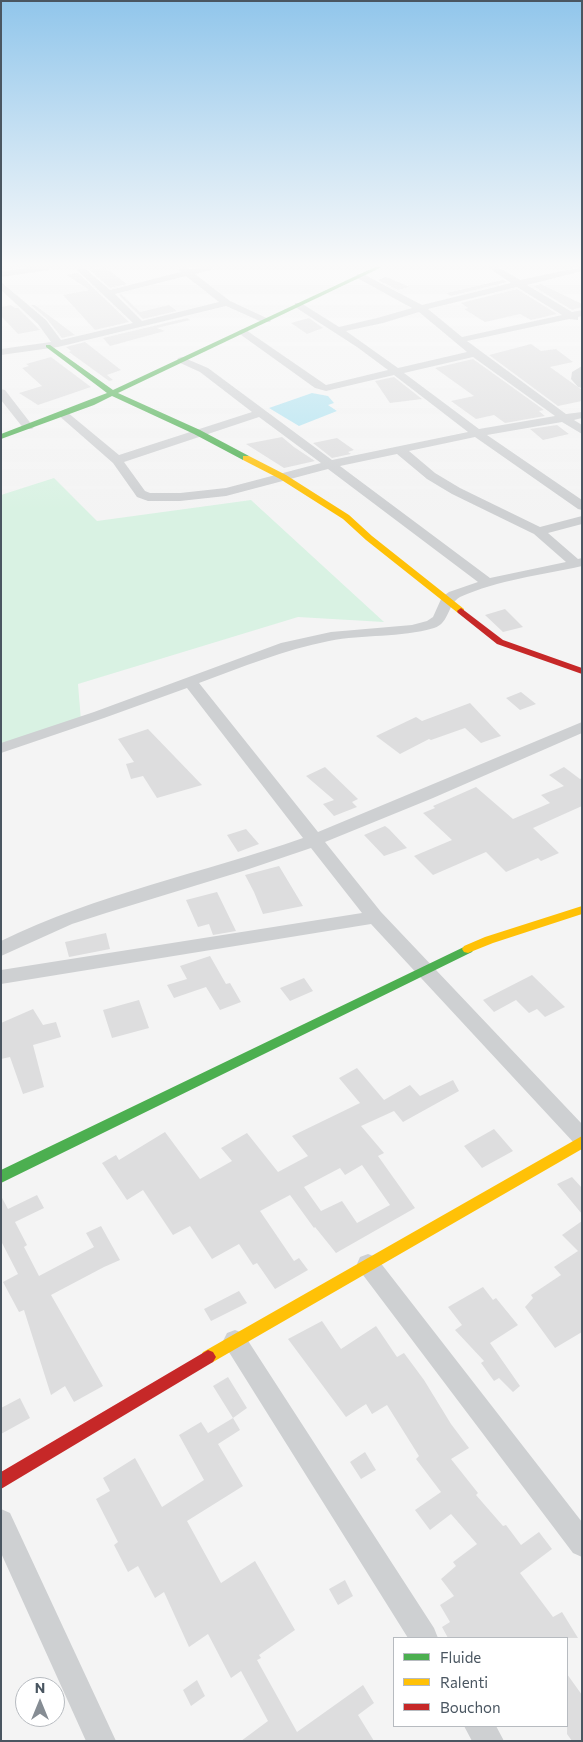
<!DOCTYPE html>
<html>
<head>
<meta charset="utf-8">
<style>
  body { margin:0 }
  #map { position:relative; width:583px; height:1742px; overflow:hidden; background:#f4f4f4; font-family:Commissioner,sans-serif }
  canvas { display:block }
  .frame { position:absolute; inset:0; border:2px solid #4a5661; pointer-events:none }
  .legend { position:absolute; left:393px; top:1637px; width:175px; height:90px; box-sizing:border-box; background:#fff; border:1px solid #b7bbc0; margin:0; padding:6px 9px; list-style:none; font-size:15px; color:#4a5661 }
  .legend li { display:flex; align-items:center; gap:10px; height:25px }
  .legend b { width:25px; border:1px solid #b7bbc0 }
  .north { position:absolute; left:15px; top:1677px; width:50px; height:50px; box-sizing:border-box; background:#fff; border:1px solid #b7bbc0; border-radius:50%; rotate:0deg; font-size:14px; font-weight:700; line-height:20px; text-align:center; color:#4a5661 }
  .north::after { content:''; display:block; margin:auto; width:18px; height:22px; background:#868d94; clip-path:polygon(50% 0,100% 100%,50% 72%,0 100%) }
</style>
</head>
<body>
<div id="map">
<canvas width="583" height="1742"></canvas>
<div class="frame"></div>
<ul class="legend">
<li><b style="height:6px;background:#4caf50"></b>Fluide</li>
<li><b style="height:6px;background:#ffc107"></b>Ralenti</li>
<li><b style="height:6px;background:#c62828"></b>Bouchon</li>
</ul>
<div class="north">N</div>
</div>
<script>
const context = document.querySelector('canvas').getContext('2d');
context.lineJoin = 'round';
function fillPath(path, color) { context.fillStyle = color; context.fill(path, 'evenodd'); }
fillPath(new Path2D(`
  M54,478L97,521L251,500L384,622L298,617L78,684L81,721L1,745V495Z`), '#d9f2e3');
fillPath(new Path2D(`
  M312,393L328,396L334,403L328,405L337,411L299,426L269,408Z`), '#aee2f0');
fillPath(new Path2D(`
  M104,267L127,284L110,288L90,270Z
  M78,273L129,322L95,330L63,295L89,290L67,275Z
  M386,277L410,287L398,290L378,280Z
  M503,280L507,282L451,296L446,293Z
  M541,284L582,304V307L572,310L533,286Z
  M517,289L557,314L531,320L520,314L485,322L464,309L468,308L461,303Z
  M121,294L140,312L169,305L177,311L143,319L119,295Z
  M11,305L15,308H18L40,330L18,334L1,316V307Z
  M31,305H35L75,335L62,338L47,319Z
  M187,318L190,320L157,328L165,331L110,346L103,338Z
  M309,318L323,328L307,334L291,323Z
  M85,342L121,370L107,375L113,380L109,381L69,352L71,351L66,347Z
  M531,344L541,351L556,349L573,362L550,367L582,390V401L558,406L489,355Z
  M51,357L91,387L38,405L19,393L42,386L22,368L29,366L26,364Z
  M473,359L544,410L539,411L545,416L505,423L494,415L476,419L451,401L474,396L435,368Z
  M394,377L422,399L390,403L375,381Z
  M557,425L569,434L543,440L530,429Z
  M282,437L294,447L315,461L284,468L246,444Z
  M337,438L354,450L348,452L351,454L332,458L313,443Z
  M505,609L523,627L503,632L485,615Z
  M521,692L536,704L520,710L506,698Z
  M470,703L501,736L481,743L465,728L431,740L429,739L400,754L376,736L416,717L422,721Z
  M148,729L202,785L157,798L143,776L131,779L126,764L134,762L118,739Z
  M325,767L358,799L352,802L357,807L334,816L323,804L334,800L306,776Z
  M564,767L580,779L582,778V806L533,828L559,853L541,861L538,858L506,872L486,852L433,875L414,856L452,840L423,813L435,808L433,806L476,787L513,819L550,803L541,795L564,786L549,775Z
  M385,826L389,829L407,848L384,856L364,835Z
  M246,829L259,844L238,852L227,835Z
  M279,866L303,906L263,914L254,892L245,875Z
  M217,892L236,931L213,935L209,924L198,927L186,900Z
  M106,933L110,949L69,957L65,942Z
  M210,956L226,984L230,983L241,1002L220,1010L206,987L174,998L167,985L187,979L180,966Z
  M532,975L565,1007L545,1017L537,1009L529,1013L516,1000L494,1012L483,1000Z
  M304,978L313,991L290,1001L280,988Z
  M139,1000L149,1028L112,1038L103,1010Z
  M33,1009L43,1025L56,1022L61,1037L33,1045L44,1087L23,1094L10,1057L1,1059V1023Z
  M357,1068L384,1100L410,1085L420,1096L453,1080L459,1091L403,1122L394,1111L361,1126L384,1153L378,1156L415,1208L336,1253L315,1227L314,1228L290,1195L260,1211L294,1261L299,1258L308,1270L275,1289L257,1263L253,1265L239,1244L212,1259L190,1226L173,1235L143,1190L127,1200L102,1163L116,1155L119,1160L165,1132L200,1179L232,1161L221,1148L247,1133L278,1172L308,1156L292,1136L360,1103L339,1078ZM362,1165L390,1205L357,1223L342,1201L321,1211L304,1187L340,1168L345,1175Z
  M494,1129L513,1151L482,1168L464,1146Z
  M572,1177L582,1188V1214L557,1184Z
  M37,1195L44,1208L15,1222L27,1245L24,1247L39,1276L94,1247L86,1233L101,1226L120,1260L104,1267L51,1295L103,1386L74,1402L65,1386L51,1395L24,1310L19,1312L3,1282L18,1274L1,1241V1196L8,1209Z
  M582,1221V1332L555,1348L525,1307L533,1298L531,1295L561,1275L554,1267L578,1251L562,1235Z
  M483,1287L493,1300L496,1298L518,1325L490,1343L520,1386L513,1392L499,1378L494,1381L481,1363L484,1361L455,1330L462,1325L448,1307Z
  M239,1291L247,1303L211,1321L204,1309Z
  M322,1321L341,1349L376,1326L397,1357L404,1353L424,1380L451,1424L469,1448L451,1459L478,1493L476,1495L503,1526L506,1525L521,1545L539,1532L552,1549L520,1573L553,1617L562,1612L578,1638H448L442,1627L450,1622L440,1605L454,1596L441,1579L456,1566L453,1562L477,1544L451,1514L430,1530L415,1510L441,1492L416,1459L419,1456L387,1405L372,1414L366,1404L346,1417L288,1339Z
  M228,1377L247,1408L233,1418L213,1386Z
  M20,1398L30,1418L1,1434V1408Z
  M233,1418L240,1430L218,1444L243,1486L187,1521L221,1583L255,1561L295,1630L259,1655L261,1658L257,1660L297,1732L363,1685L374,1703L358,1715L374,1741H241L268,1721L241,1671L231,1678L208,1634L189,1647L164,1592L155,1598L138,1566L128,1572L114,1545L118,1542L96,1499L110,1491L103,1478L135,1458L162,1507L204,1480L179,1435L201,1422L208,1433Z
  M365,1452L376,1470L361,1479L350,1462Z
  M345,1580L353,1596L338,1605L329,1589Z
  M567,1674L582,1695V1741H572L567,1734Z
  M197,1680L205,1696L191,1706L183,1690Z`), '#ddddde');
fillPath(new Path2D(`
  M32,267H53L48,270L1,277V271Z
  M74,267H83L110,290L181,272L177,267H186L190,269L201,267H214L213,269L195,274L230,301L271,320L270,322H262L226,306L58,347L1,355V349L51,342L38,324L1,290V282L46,320L61,340L133,323ZM186,276L219,302L142,321L115,294Z
  M488,267H498L520,280L582,267V271L527,285L572,312L582,310V316L578,317V320L569,319L467,341L566,414L582,412V418L574,420L582,425V434L562,422L487,435L582,500V510L578,509L475,437L409,451L435,473L460,488L540,527L582,516V524L548,533L578,559L582,558V566C542,575 498,580 460,597C447,604 450,623 434,628C400,638 364,634 329,641C284,650 242,667 199,683L318,832L582,722V733L433,798L325,842L381,912L582,1124V1147L575,1144L371,924L1,984V970L362,913L311,848L243,871L106,913L72,924L1,956V941C97,894 203,873 303,838L187,688L104,718L1,753V743L94,712L281,643L331,632L412,625L427,621L433,617L442,597L449,592L478,582L328,469L226,496L180,501H148L137,497L113,463L57,414L63,411L67,412L119,455L252,412L200,372L178,362L177,360L178,358L182,357L208,368L332,460L468,432L394,375L326,391L315,388L237,332L242,329L246,330L326,385L388,370L357,347L295,307V303H301L339,327L377,318L412,308L357,278V274H363L422,305L511,283ZM517,287L562,315L462,337L428,309ZM419,312L467,352L398,368L346,331L383,323ZM473,357L555,416L479,429L404,373ZM259,417L321,463L226,488L180,493H150L145,491L124,462ZM397,454L427,479L452,494L534,534L566,562L490,578L340,466Z
  M582,366V388L578,387L571,379L572,372Z
  M1,389L5,390L32,425L34,427L32,429H24L1,400Z
  M368,1254L376,1257L582,1522V1557L573,1553L360,1271L357,1264L360,1257Z
  M235,1330L243,1333L434,1628L438,1638H408L227,1349L223,1341L227,1333Z
  M1,1509L10,1513L116,1741H86L1,1553Z
  M464,1726H496L504,1741H472Z`), '#ced0d2');
fillPath(new Path2D(`
  M375,267H382L118,393L200,430L249,456V460H243L194,434L112,396L94,405L1,439V434L107,393L46,347V345H50L113,390Z
  M468,945L472,946L474,949L472,952L1,1183V1170Z`), '#4caf50');
fillPath(new Path2D(`
  M243,456H249L286,475L349,515L372,536L464,609V613H458L366,540L343,519L280,479L243,460Z
  M582,906V914L493,943L468,953L464,952L462,949L464,946L485,937Z
  M582,1136V1149L213,1362L208,1364L203,1362L200,1357L203,1352Z`), '#ffc107');
fillPath(new Path2D(`
  M461,608L503,640L582,668V674L497,644L458,613L457,611Z
  M208,1350L213,1352L216,1357L213,1362L1,1489V1472Z`), '#c62828');
const sky = context.createLinearGradient(0, 0, 0, 510);
sky.addColorStop(0, '#91c6eb');
sky.addColorStop(0.52, '#fafafa');
sky.addColorStop(1, '#fafafa00');
context.fillStyle = sky;
context.fillRect(0, 0, 583, 510);
</script>
</body>
</html>
